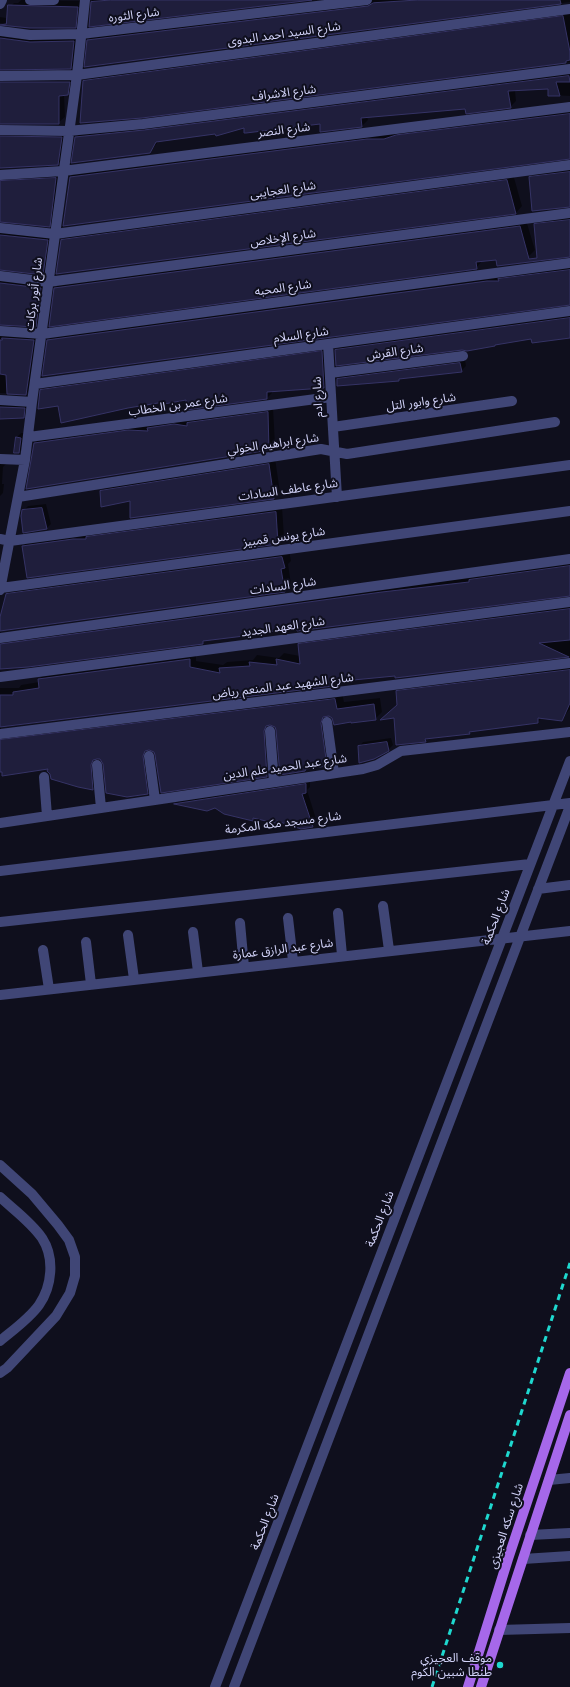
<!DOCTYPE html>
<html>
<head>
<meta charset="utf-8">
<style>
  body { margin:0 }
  canvas { display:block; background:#0f0f1d }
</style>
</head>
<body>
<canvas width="570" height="1687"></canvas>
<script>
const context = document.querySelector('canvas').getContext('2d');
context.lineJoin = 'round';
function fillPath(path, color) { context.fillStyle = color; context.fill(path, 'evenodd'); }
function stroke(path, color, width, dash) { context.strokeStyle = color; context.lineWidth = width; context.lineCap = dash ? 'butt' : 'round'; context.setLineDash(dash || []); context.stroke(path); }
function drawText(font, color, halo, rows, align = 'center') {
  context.font = font + ' Mulish,"Noto Sans Arabic",sans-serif'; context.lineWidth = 4; context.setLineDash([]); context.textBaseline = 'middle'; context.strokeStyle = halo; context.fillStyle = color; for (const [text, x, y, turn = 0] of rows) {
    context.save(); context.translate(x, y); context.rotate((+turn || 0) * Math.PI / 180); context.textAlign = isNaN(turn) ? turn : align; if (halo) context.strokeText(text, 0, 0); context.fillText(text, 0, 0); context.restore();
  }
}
fillPath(new Path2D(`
  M21,0L83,1L81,20L75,27H30L0,23V17L7,18L8,9L14,3H18Z
  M92,0H303L90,25Z
  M374,0H570V2L85,66L88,40L94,34Z
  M570,11V62L142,117L84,81L90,75Z
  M0,27L80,35L77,61L71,68H0Z
  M0,71L75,76L73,88L67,94H64L65,117L58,123L0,122Z
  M570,71V96L549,95V88L515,90L516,101L510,107L466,108L367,116L368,120L362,126L321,131V123L245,126L216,133L159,141L149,153L76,137L82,131Z
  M570,108V158L70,177L77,171Z
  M0,129L66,133L63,159L58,164L0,167Z
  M570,167V206L530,177L536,171Z
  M61,173L54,221L49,226L0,221V174Z
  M513,174L522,206L516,213L57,273L62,240L69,234Z
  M570,215V249L535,225L541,219Z
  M526,220L535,250L523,262L497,259L483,260L476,268L55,288L62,282Z
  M0,227L52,235L48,269L43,274L0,269Z
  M570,264V304L48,340L55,334Z
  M0,281L46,283L40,321L35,326L0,324Z
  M570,313V337L532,338L497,344L495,345L462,349L336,350L342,344Z
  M0,330L38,335L31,389L26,394L0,393Z
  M327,347L329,382L324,387L272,390V393L267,398L58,405L41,390L47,385Z
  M465,359L466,366L461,371L338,379L342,374Z
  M0,398L29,403L28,412L23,417L0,418Z
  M273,407L275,444L269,449L35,443L40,438Z
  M21,433H25L24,448L19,452L17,437Z
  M0,457L6,464L3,467L2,484H4L3,493L0,496Z
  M275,458L280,492L274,498L131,517V500L101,491L107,485Z
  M46,504L51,524L47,528L23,511L28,506Z
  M282,506L284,537L278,543L23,546L29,540Z
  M289,550L291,561L288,564L291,584L284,591L0,630V621L7,594L14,587Z
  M570,560V594L297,627L206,639L203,643L0,668V631L2,636Z
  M570,603V656L396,677V675L337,681L332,685L1,726V731L342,692L344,702L380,698L382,712L375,719L333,718L330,715L327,716L333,758L326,765L281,774L277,730L274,724H270L274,769L267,776L156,754L152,749H149L154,787L147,794L104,764L100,758H98L99,782L92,789L50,768L0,771V688H19L21,685L39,682V679L46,672L196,652V661L223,665L227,662L253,660L257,655L279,658L284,653L300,656L299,645L306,638ZM264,726L268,771H266L262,727Z
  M570,664V709L561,720L542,718L538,722L471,731L469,733L428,738L425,741L398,704L397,692L404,685Z
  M391,738L393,745L388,750L359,747L363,742Z
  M310,780V787L307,790L317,822L312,826L280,821L278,823L255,817L252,820L215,807L207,810L176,803L180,799Z`), '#0007');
const building = new Path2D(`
  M111,0H312L89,27L91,2Z
  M418,0H560L561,4L84,67L87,40L368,6L373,3Z
  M8,5L78,7L76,28H30L0,25L6,24Z
  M563,16L570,52V60L566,61V63L142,118L80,123L83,81Z
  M0,38L30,42L74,41L71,69L0,70Z
  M569,76L570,82H556L560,96H548V89L508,91L511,108L466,114L465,109L361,118L362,127L320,132V124L246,133H244V128L216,136L215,134L156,142L150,153L71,163L75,137L144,130Z
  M0,82H70L68,95L59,96V124H0Z
  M570,114V159L63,226L70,177L367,139H384L396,135Z
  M0,136L62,137L58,165L0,168Z
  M570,172V207L532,211L529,177Z
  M56,178L50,227L0,222V181Z
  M507,180L516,214L56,274L61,240Z
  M570,220V257L497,266L496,260L476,262L477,269L49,327L54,288L520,226L529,259L537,258L534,224Z
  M0,235L48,240L43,275L0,270Z
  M570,270V305L42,376L47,340L487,281H499L498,279Z
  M0,283L41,288L36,327L0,325Z
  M570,318V338L532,343L531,339L495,345V346L467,351L462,350L336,366L335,350Z
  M2,338L34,340L26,395L7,394L6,375L0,374V340H2Z
  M322,351L324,388L267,392V399L186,410V400L164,404V402L128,408L61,423L58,406L38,409L40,390Z
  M460,363L462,372L399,379V381L337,386V379Z
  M0,407L25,408L24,418L0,419Z
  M268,412L269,450L26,489L34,443L128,430L148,431L147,428L174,424L187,426V423Z
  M16,437L21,438L19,453H14Z
  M269,464L274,499L130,518V501L101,507L100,491Z
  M42,508L47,529L23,533L21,516L22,510Z
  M276,512L278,544L27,578L22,546L73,539H86V537Z
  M282,557L285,568L281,569L285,592L0,631V617L6,594Z
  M570,566V596L297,631L296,628L269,632V633L203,641V644L28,667L0,669V644L382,592L469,582V580Z
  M570,609V640L539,643L569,657L395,678V676L332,682L333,686L0,727V695H13V692L39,688L38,679L190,659V667L220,673L219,668L250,666L249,662L277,665L276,659L300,664L298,644Z
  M570,670V703L562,721L538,718V723L469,732L470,734L425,739L426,742L396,745L394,718L380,720L397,705L396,691Z
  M335,699L337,709L374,704L376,720L351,723V722L334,725L332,718L329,716L323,717L321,723L327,766L306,769L305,771L280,775L276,730L275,727L270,725L266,726L264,731L267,777L161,793L155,755L154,752L149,750L145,751L143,756L148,794L127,797L106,793L103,764L100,759H97L93,760L91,765L93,790L78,787L51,779L50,774L47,771L48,769L2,776V772H0V740Z
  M387,742L389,751L374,759L359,763L358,746Z
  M306,784V793L302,794L313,827L301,829L277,821L279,824L253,818V821L224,814L215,808L207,811L174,804Z`);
fillPath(building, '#1f1e3c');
stroke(building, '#353365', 1);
stroke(new Path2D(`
  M30,0H54
  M0,4L2,0
  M0,31L30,35L81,34L367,0
  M0,76L77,75L570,9
  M0,130L68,131L143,124L570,69
  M0,175L63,171L570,107
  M0,228L55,234L570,165
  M0,276L48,282L570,213
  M0,331L42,334L570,263
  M328,344L337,497
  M330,373L463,356
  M35,384L570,311
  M0,400L32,402
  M333,427L512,401
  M29,437L331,397
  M0,459L25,460
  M18,497L321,449L347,454L555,422
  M0,539L10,541L570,465
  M1,588L570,511
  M0,590L25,460L32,402L77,75L85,0
  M0,638L570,559
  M0,677L570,602
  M327,722L334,773
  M270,731L274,782
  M0,734L570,663
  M149,756L155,800
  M97,765L101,808
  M44,777L47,816
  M0,823L363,769L377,765L401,751L570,732
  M0,871L570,803
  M538,889L570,885
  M383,906L389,950
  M338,913L342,955
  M288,918L293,961
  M0,922L530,864
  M240,923L244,967
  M193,932L198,972
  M128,935L134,979
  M86,942L91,984
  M43,950L49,989
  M0,995L570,931
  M0,1165L32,1194L58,1225L69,1240L75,1257V1276L70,1293L56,1316L7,1368L0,1373
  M0,1197C14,1210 31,1222 42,1238C55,1258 52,1286 39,1305C29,1319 13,1330 0,1341
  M549,1480L570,1478
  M530,1535L570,1533
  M523,1559L570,1556
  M499,1630L570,1628
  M215,1687L570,761
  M234,1687L570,806`), '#404676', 10);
stroke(new Path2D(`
  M468,1687L508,1559L570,1373
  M481,1687L570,1415`), '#a668ea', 10);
stroke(new Path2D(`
  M432,1687L570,1263`), '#1ed8cf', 3, [6, 5]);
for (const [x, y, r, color] of [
  [500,1665,4,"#1ed8cf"]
]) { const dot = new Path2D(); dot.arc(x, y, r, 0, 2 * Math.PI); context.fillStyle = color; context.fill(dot); stroke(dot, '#0f0f1d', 1.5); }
drawText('12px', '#d2d3f9', '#0f0f1d', [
  ["شارع الثوره",134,15,-7],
  ["شارع السيد احمد البدوى",284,34,-8],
  ["شارع الاشراف",284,93,-7],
  ["شارع النصر",284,130,-7],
  ["شارع العجايبى",283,190,-8],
  ["شارع الإخلاص",283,238,-8],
  ["شارع المحبه",283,288,-8],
  ["شارع أنور بركات",34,294,-83],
  ["شارع السلام",301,335,-8],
  ["شارع القرش",395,352,-8],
  ["شارع ادم",318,397,-93],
  ["شارع وابور التل",421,402,-8],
  ["شارع عمر بن الخطاب",178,405,-8],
  ["شارع ابراهيم الخولي",273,444,-8],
  ["شارع عاطف السادات",288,490,-8],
  ["شارع يونس قمبيز",284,537,-8],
  ["شارع السادات",283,586,-8],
  ["شارع العهد الجديد",283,627,-8],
  ["شارع الشهيد عبد المنعم رياض",283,686,-7],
  ["شارع عبد الحميد علم الدين",285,767,-8],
  ["شارع مسجد مكه المكرمة",283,823,-7],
  ["شارع الحكمة",496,917,-69],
  ["شارع عبد الرازق عمارة",283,949,-7],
  ["شارع الحكمة",380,1219,-69],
  ["شارع الحكمة",265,1522,-69],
  ["شارع سكه العجيزى",506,1526,-72]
]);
drawText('12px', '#d2d3f9', '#0f0f1d', [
  ["موقف العجيزي",492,1658],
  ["طنطا شبين الكوم",492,1672]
], 'right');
</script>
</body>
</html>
